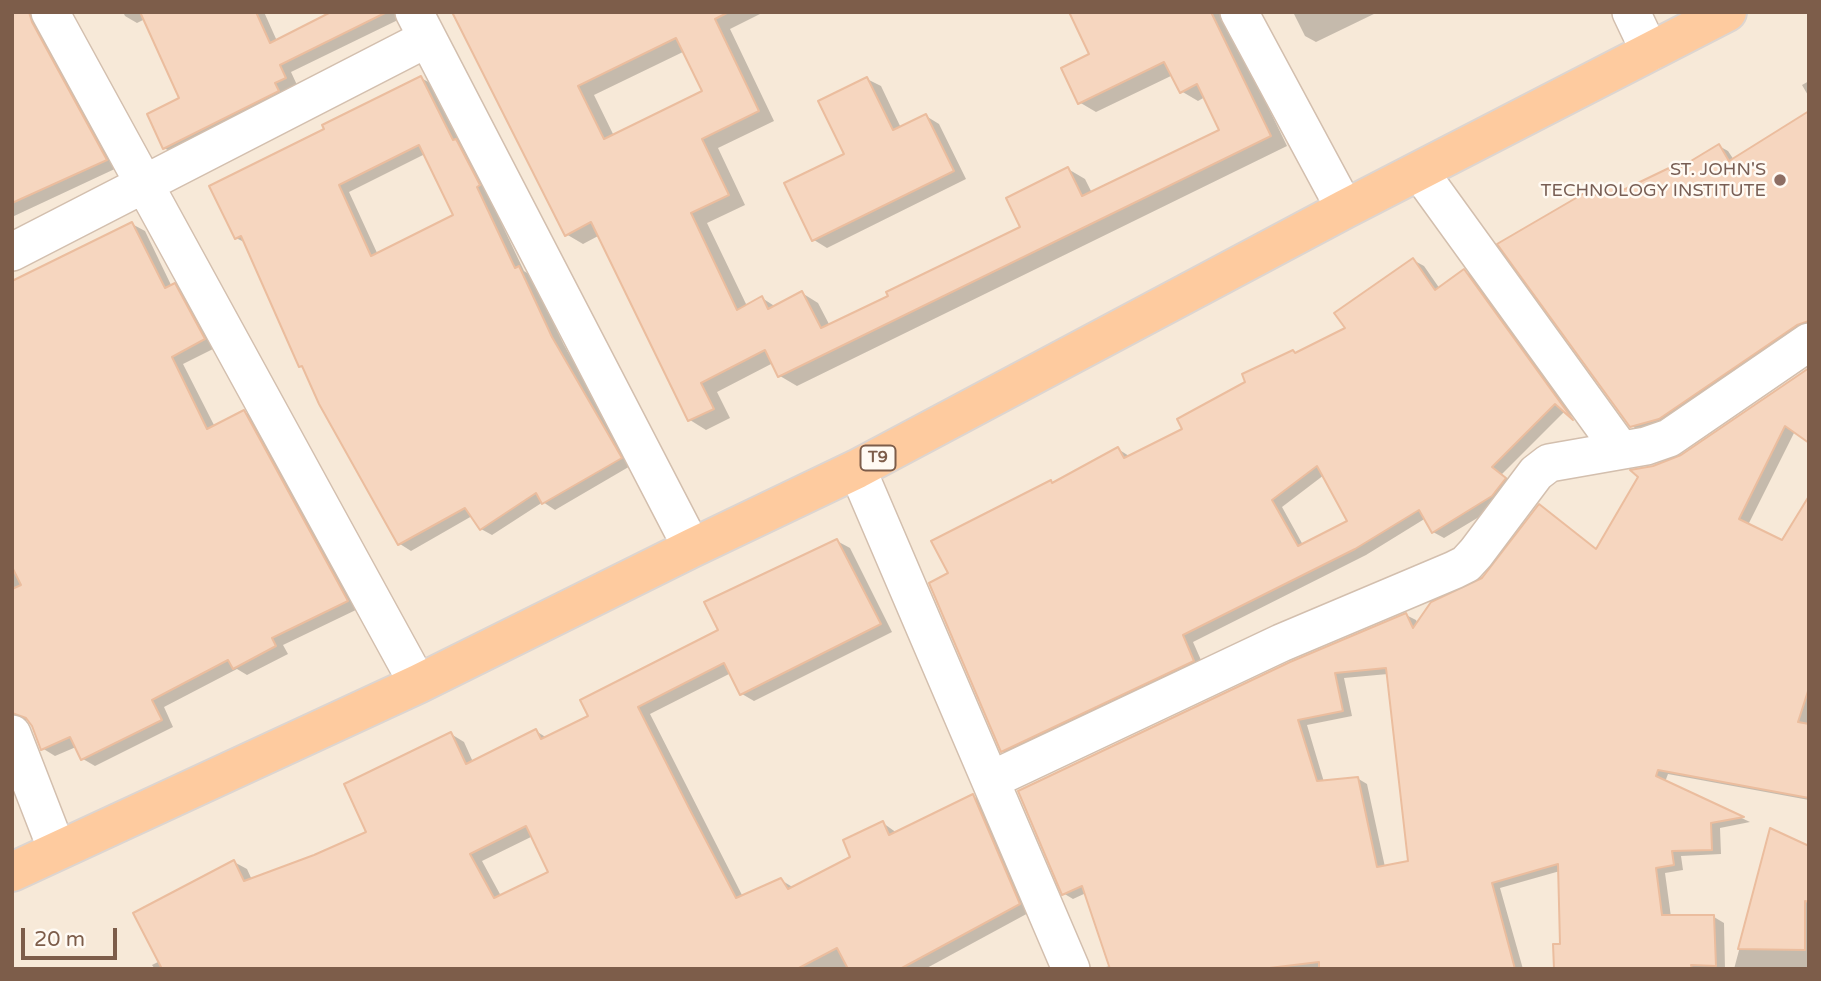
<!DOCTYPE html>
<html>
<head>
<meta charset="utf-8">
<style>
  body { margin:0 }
  #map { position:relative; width:1821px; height:981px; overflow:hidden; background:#fef7ea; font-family:"Varela Round",sans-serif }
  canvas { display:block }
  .frame { position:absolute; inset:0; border:14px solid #7d5d4a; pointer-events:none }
  .scale { position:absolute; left:21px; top:928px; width:96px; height:32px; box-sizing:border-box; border:4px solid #7d5d4a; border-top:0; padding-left:9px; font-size:21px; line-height:24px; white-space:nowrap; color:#7d5d4a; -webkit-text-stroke:5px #fffaf3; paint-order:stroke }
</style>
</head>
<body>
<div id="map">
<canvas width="1821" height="981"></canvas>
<div class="frame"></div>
<div class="scale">20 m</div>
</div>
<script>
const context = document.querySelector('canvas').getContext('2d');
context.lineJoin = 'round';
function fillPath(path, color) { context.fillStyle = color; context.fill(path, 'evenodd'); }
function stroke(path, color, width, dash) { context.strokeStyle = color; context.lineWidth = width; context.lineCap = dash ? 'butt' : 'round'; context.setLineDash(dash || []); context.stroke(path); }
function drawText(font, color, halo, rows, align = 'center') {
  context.font = font + ' "Varela Round",sans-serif'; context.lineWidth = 5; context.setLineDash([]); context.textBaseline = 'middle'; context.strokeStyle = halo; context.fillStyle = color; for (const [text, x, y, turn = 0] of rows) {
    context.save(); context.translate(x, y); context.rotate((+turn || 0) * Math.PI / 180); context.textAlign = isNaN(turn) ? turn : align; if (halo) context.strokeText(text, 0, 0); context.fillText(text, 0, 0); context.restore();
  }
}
fillPath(new Path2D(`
  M12,12H1809V969H12Z`), '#f7e9d8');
fillPath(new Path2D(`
  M12,12H44L119,167L12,217Z
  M123,12H264L277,41L335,12H399L402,18L291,72L297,85L286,90L290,98L177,155L164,148L182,99L145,19L137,23L125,16Z
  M454,12H764L730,29L774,121L718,148L745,205L707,223L747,306L762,298L776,307L802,293L818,303L830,326L1022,227L1068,169L1085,179L1092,193L1221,130L1205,97L1198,101L1181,91L1173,75L1096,112L1079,102L1091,55L1071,12H1222L1287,146L797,386L780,376L773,363L717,392L730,418L706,430L690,420L600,235L583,244L566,234ZM685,51L704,92L614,136L594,95Z
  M1293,12H1378L1316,42L1305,36Z
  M421,78L432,84L490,191L487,193L524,271L530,275L564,345L632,465L555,510L543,502L492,535L481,529L472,516L411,551L400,544L305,368L301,366L246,243L236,238L326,129ZM425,154L456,216L378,255L349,192Z
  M867,79L881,86L901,128L926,116L939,124L966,179L827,248L814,240L846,155Z
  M1809,81V97L1802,85Z
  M1809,113V329L1670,424L1641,432L1632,426L1588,193L1595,197L1614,186L1625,192L1669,170L1674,173L1719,146L1728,151L1734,160Z
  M132,224L145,231L172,287L175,285L187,293L217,347L183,364L215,427L244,412L257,419L360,608L283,645L288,654L247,675L237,669L164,707L173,727L95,766L83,759L76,747L55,756L42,748L29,720L17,721L12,725V284Z
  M1413,260L1424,266L1440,289L1464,271L1475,277L1579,421L1565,411L1502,474L1516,486L1504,502L1444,538L1433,532L1426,518L1366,555L1193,642L1204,667L1013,757L1002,751L951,573L1051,482L1054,484L1118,449L1129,456L1184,430L1293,352L1296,354L1348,329ZM1324,475L1349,522L1303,545L1282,507Z
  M1809,370L1795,431L1748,525L1783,543L1809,500V800L1668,774L1665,782L1750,822L1720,828L1721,854L1681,856L1683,870L1665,873L1671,917H1714L1724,923L1725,969H1556L1561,945L1560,871L1500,888L1523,969H1106V967L1110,966L1086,893L1073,899L1063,893L1406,615L1416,620L1418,624L1597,550L1653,468L1681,457ZM1388,674L1410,863L1385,867L1367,784L1357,778L1324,782L1307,725L1352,716L1344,678Z
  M837,541L850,548L892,632L754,701L742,694L731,673L650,714L743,897L781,880L794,888L853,857L883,823L897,833L973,796L986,804L1032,911L925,969H155L152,965L160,961L234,862L247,869L252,880L314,857L369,833L451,734L464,742L473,762L536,731L547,738L590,717L720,631ZM533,836L551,873L501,896L482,861Z
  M1771,831L1809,848V969H1734Z`), '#0003');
const building = new Path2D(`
  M12,12H29L32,22L107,160L12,203Z
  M140,12H256L270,43L331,12H387L280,65L286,78L275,83L279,91L163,149L147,114L179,98Z
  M452,12H729L715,19L759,111L702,139L729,195L691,213L737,310L762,296L768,309L802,291L821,328L888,296L886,292L1020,227L1006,198L1068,167L1082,196L1219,130L1197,84L1180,93L1164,62L1078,104L1061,68L1089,54L1069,12H1211L1271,136L778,377L765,350L701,383L714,409L688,421L591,222L565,236ZM676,38L702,91L604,139L578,86Z
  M421,76L453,140L456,139L480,185L477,187L515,268L519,266L552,337L622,458L542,504L536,493L480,530L465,508L398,545L319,404L302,366L299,367L241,236L235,239L209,186L324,129L322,125ZM419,145L453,215L371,256L339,185Z
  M867,77L893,130L926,114L954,171L812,241L784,183L844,154L818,101Z
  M1809,111V321L1797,325L1659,419L1630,427L1497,244L1588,191L1591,197L1614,184L1619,192L1669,168L1671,173L1719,144L1729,161Z
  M132,222L165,288L175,283L205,339L172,357L207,429L244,410L348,601L272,638L276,646L233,669L228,660L152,700L162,720L81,760L70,737L41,750L32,726L26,718L12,713V589L21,585L12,567V281Z
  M1413,258L1435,290L1464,269L1573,420L1555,404L1492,467L1506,478L1492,496L1432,533L1419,510L1355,549L1183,635L1194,661L1001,752L929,583L948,573L931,541L1051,480L1052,483L1118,447L1124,458L1182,429L1177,419L1245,382L1242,374L1293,350L1295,353L1345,328L1334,313ZM1317,466L1347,521L1298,546L1272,500Z
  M1809,368V443L1785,426L1739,519L1782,540L1809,496V688L1798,722L1809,724V798L1658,770L1656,776L1744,817L1711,823L1712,850L1672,851L1674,865L1656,868L1662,915H1714L1716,966L1691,965L1692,969H1554L1553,944H1560L1558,864L1492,883L1515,969H1319V962L1261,969H1110L1082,886L1062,895L1018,791L1290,662L1406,613L1413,628L1431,602L1482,578L1539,504L1596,549L1638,477L1630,470L1653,466L1681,455ZM1386,668L1408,861L1377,867L1358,777L1317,781L1298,720L1343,711L1335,673Z
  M837,539L881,624L740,695L724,663L638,707L689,808L736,898L781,878L788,889L850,857L843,840L883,821L889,835L973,794L1020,904L900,969H848L837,948L797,969H162L133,913L234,860L244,881L314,855L366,832L344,784L451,732L466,764L536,729L541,739L588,716L580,700L718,630L704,602ZM526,826L548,872L494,898L470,854Z
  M1770,828L1809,846V902L1805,901V950L1738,949Z`);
fillPath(building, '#f6d6bf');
stroke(building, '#ebbd9e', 2);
const minor = new Path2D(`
  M50,12L418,684
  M414,12L692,548
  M1239,12L1345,209
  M1631,12L1650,52
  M1419,171L1620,449
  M12,252L426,39
  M857,469L1071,969
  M12,734L57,850
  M991,780L1281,643L1454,570L1466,564L1476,553L1536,473L1549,463L1646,446L1669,438L1809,342`);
const trunk = new Path2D(`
  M12,872L418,684L692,548L857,469L1345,209L1727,12`);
stroke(minor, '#d3bfae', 40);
stroke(trunk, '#ddd5d0', 42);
stroke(minor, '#fff', 37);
stroke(trunk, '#fecb9f', 38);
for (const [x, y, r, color] of [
  [1780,180,7,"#8d6e63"]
]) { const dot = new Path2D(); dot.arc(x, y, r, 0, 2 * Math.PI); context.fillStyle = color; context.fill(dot); stroke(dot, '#fffaf3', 2.5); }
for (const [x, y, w] of [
  [878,458,35]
]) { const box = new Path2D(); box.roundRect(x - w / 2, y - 12.5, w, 25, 5); context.fillStyle = '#fffaf3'; context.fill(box); stroke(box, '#7d5d4a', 2); }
drawText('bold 16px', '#7d5d4a', null, [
  ["T9",878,458]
]);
drawText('18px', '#785e54', '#fffaf3', [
  ["ST. JOHN'S",1766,170],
  ["TECHNOLOGY INSTITUTE",1766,191]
], 'right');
</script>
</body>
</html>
